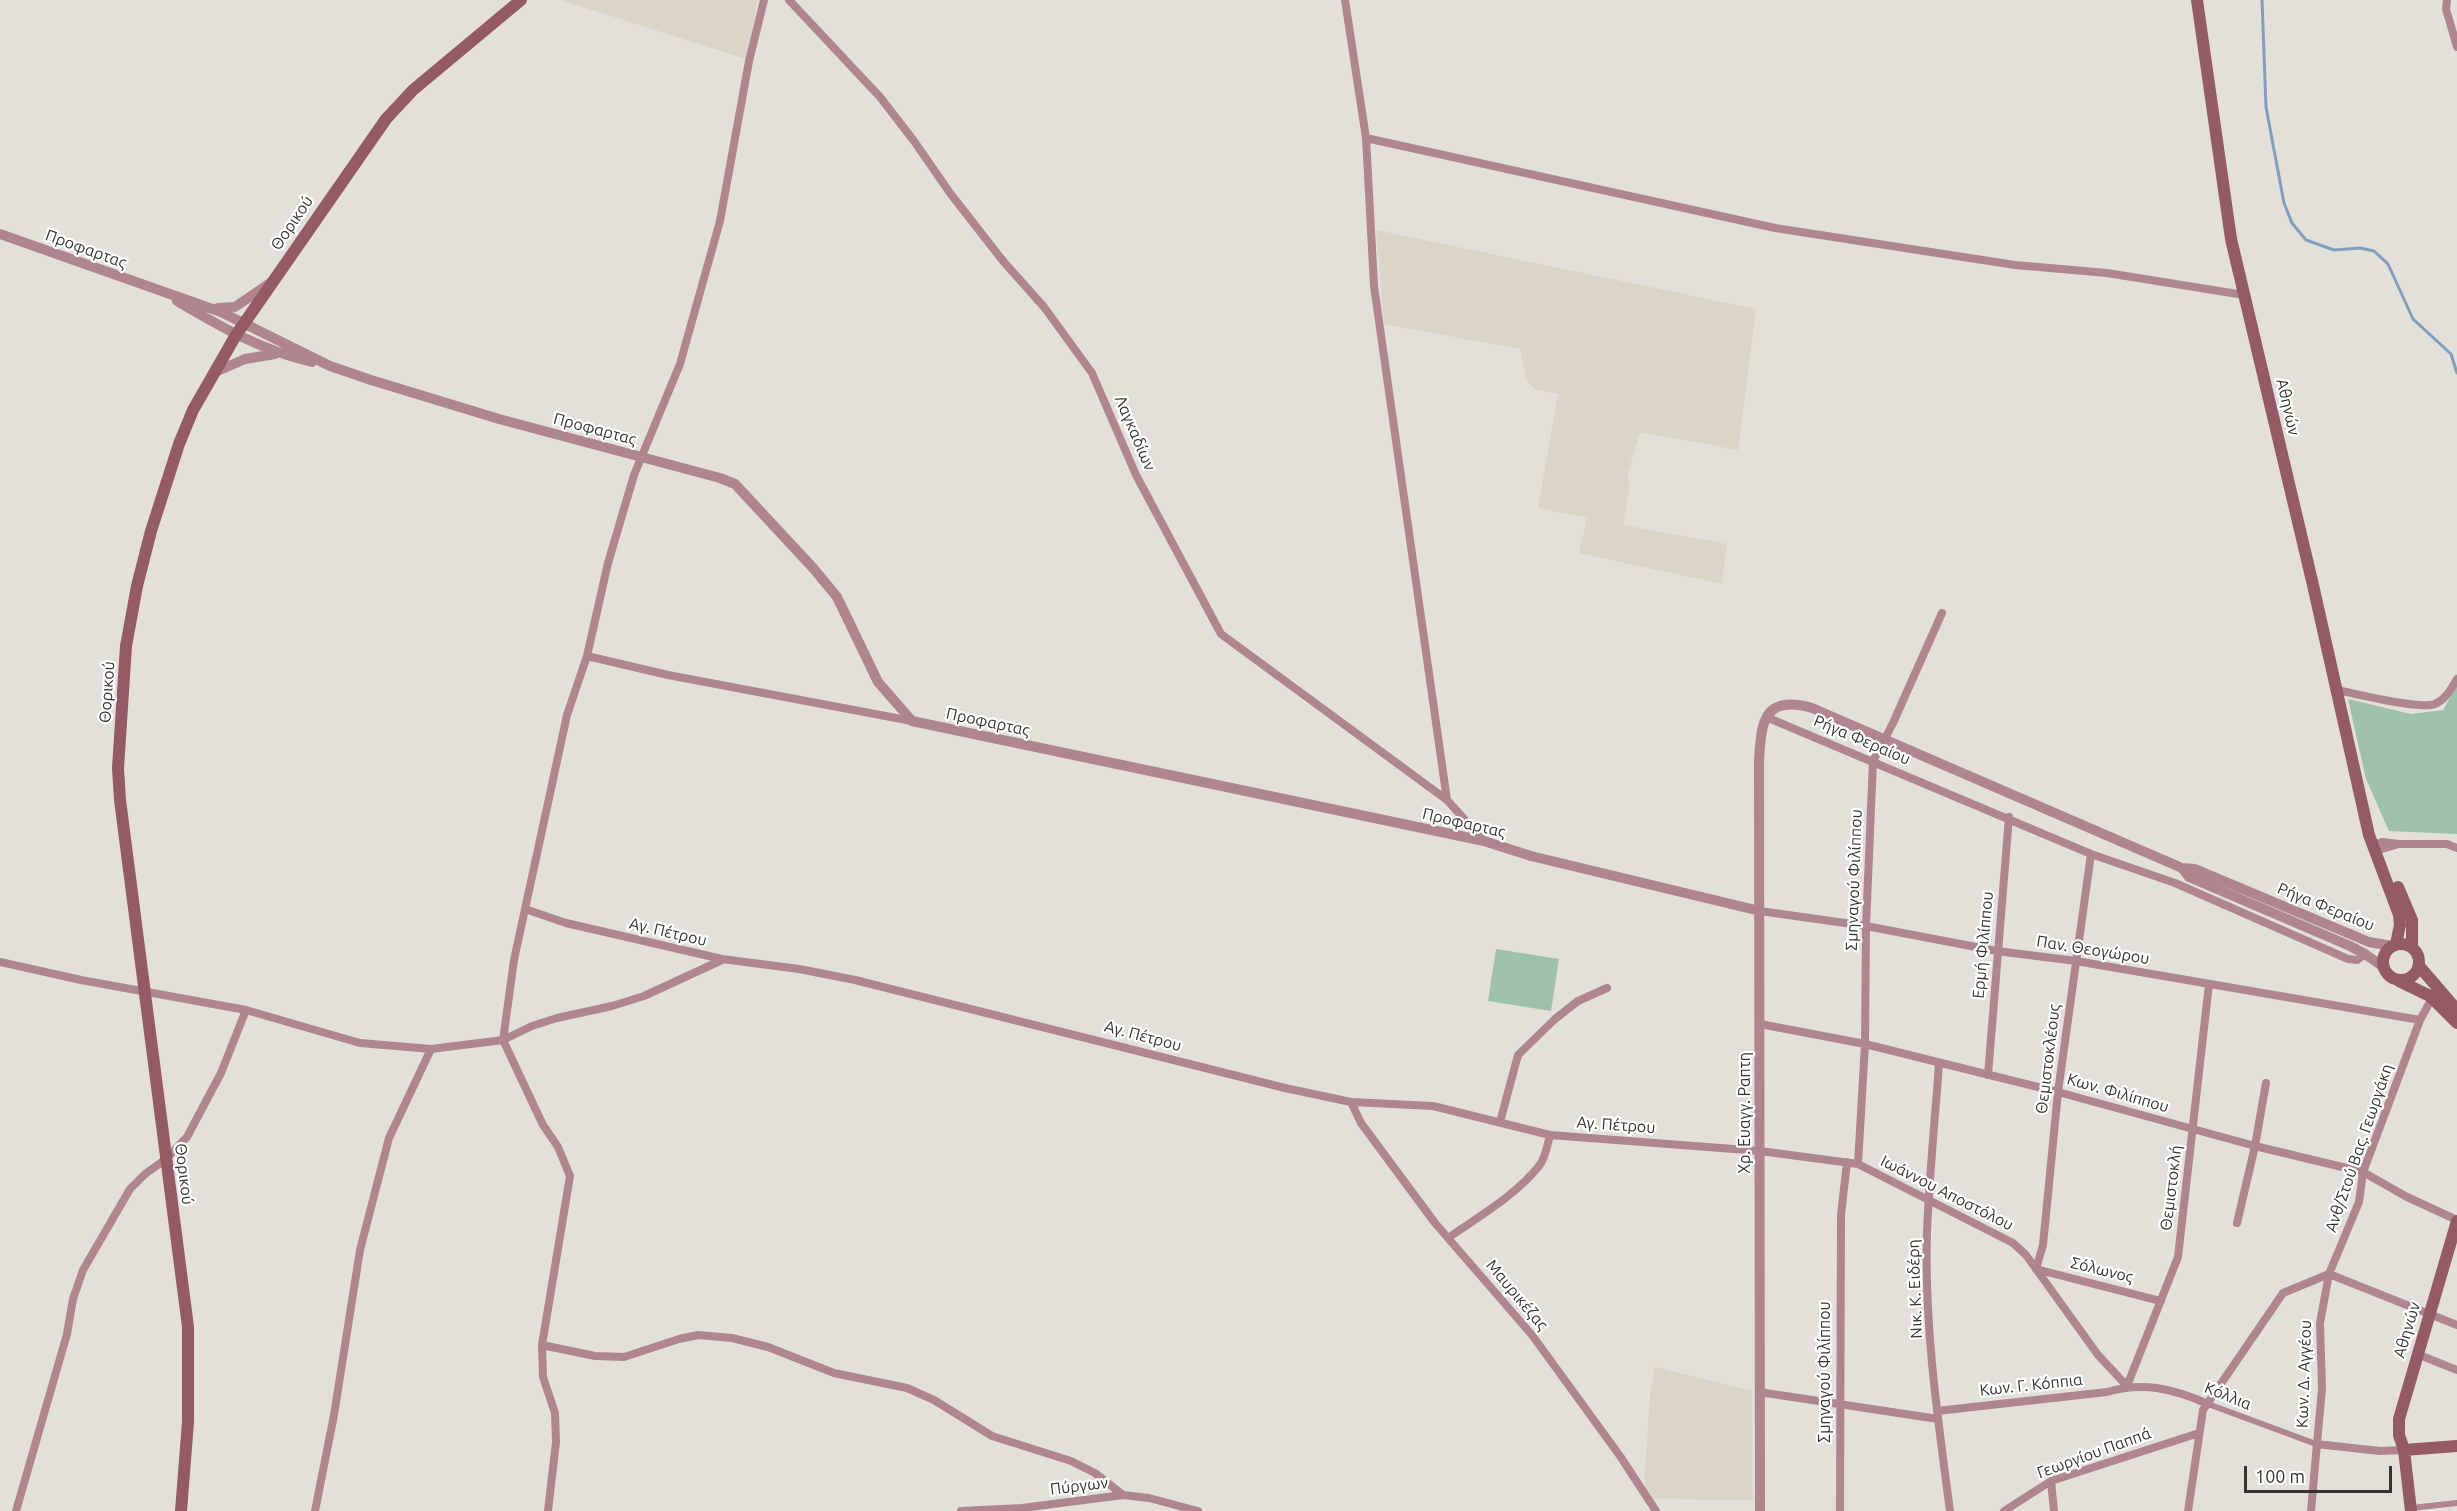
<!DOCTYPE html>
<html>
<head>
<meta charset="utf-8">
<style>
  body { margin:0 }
  #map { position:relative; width:2457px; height:1511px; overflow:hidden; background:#e3e0d9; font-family:Ubuntu,sans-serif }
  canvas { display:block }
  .scale { position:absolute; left:2244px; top:1466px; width:148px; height:27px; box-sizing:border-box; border:3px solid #353431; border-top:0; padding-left:8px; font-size:18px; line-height:21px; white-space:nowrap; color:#353431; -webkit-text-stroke:4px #fff; paint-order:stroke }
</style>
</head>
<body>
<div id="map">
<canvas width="2457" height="1511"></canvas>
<div class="scale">100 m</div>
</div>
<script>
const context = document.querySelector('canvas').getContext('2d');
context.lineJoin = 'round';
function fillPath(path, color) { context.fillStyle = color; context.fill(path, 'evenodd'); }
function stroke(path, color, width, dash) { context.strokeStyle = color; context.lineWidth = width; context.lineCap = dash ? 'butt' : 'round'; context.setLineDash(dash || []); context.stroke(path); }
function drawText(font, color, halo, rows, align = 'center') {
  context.font = font + ' Ubuntu,sans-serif'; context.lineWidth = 4.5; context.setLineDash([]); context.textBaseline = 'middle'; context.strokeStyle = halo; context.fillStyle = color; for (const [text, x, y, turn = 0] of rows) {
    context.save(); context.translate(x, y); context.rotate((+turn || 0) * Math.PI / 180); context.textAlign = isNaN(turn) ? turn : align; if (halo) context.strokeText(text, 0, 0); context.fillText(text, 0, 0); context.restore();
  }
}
fillPath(new Path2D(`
  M561,0H758L746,59Z
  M1376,230L1756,309L1738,450L1640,432L1627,476L1630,484L1623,525L1727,544L1722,584L1579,553L1587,518L1538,508L1558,394L1535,389L1527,381L1520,349L1384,324Z
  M1655,1367L1752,1391L1753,1500L1652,1499L1644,1487L1650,1394Z`), '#dbd5c7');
fillPath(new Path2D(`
  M2457,685V834L2389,831L2366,779L2348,699L2411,714L2443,710Z
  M1496,949L1559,959L1551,1011L1488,1001Z`), '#9fc0ad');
stroke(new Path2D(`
  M2262,0L2266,107L2284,203L2292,223L2306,240L2334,250L2360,248L2374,251L2388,264L2413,319L2451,354L2457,373`), '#819fbd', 3);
stroke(new Path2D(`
  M2208,1404L2316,1444
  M2411,1508L2457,1503`), '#af868d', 6);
stroke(new Path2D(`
  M789,0L880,97L914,141L950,193L1003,261L1044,307L1092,373L1136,475L1221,634L1447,800L1484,841
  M1345,0L1366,138L1374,286L1447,800
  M2447,0L2446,9L2457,47
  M1366,138L1775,228L2015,265L2107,273L2244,295
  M587,656L668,675L912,721
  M2337,690C2357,694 2419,710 2435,704C2446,699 2451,689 2457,679
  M1766,717L2091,854L2175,883L2348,959L2357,960L2365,954
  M2399,844H2447L2457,848
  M2373,845L2382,842L2399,844L2375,851
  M2091,854L2058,1092L2043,1245L2036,1269L2161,1301
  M525,909L566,923L722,959L799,969L855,980L1285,1088L1351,1102L1433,1106L1550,1135L1760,1151L1858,1164L2013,1243L2026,1255L2098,1355L2127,1386
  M1760,911L1866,926L1997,951L2076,961L2420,1020
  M0,962L81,980L246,1010L221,1073L187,1137L166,1159L145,1174L130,1189L83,1270L73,1299L67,1334L16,1511
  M246,1010L360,1043L431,1049
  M1760,1024L1865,1044L2058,1092L2255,1146L2363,1172L2407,1197L2457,1220
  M1939,1064C1935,1120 1929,1177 1927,1233C1924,1324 1938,1421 1950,1511
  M1988,1075L2009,817
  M1351,1102L1361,1123L1435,1223L1532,1335L1620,1456L1656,1511
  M1500,1122L1518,1055L1555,1019L1578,1001L1607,988
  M1858,1164L1865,1044L1866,926L1873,761L1893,723L1942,613
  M2237,1223L2255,1146L2266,1083
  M1448,1238C1478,1217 1515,1196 1539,1166C1546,1157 1547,1146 1550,1135
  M2329,1274L2457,1325
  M542,1345L595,1356L624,1357L679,1339L698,1335L732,1338L768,1347L834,1373L907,1388L934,1400L992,1436L1071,1461L1095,1473L1123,1495
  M2417,1354L2457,1370
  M2127,1386L2178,1257L2209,984
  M1759,1392L1938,1419
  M1937,1411L2107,1392C2143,1381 2174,1389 2208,1404
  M2316,1444L2380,1451L2404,1450
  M2051,1481L2054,1511
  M315,1511L334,1415L360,1250L389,1138L431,1049L503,1040L532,1026L557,1018L612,1006L644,996L722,960
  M548,1511L556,1442L555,1413L543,1377L542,1345L570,1176L558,1147L543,1125L503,1040L514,960L567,715L587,656L608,563L634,475L680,364L720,221L749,61L764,0
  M961,1511L1022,1508L1123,1495L1149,1498L1198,1511
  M1840,1511L1841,1215L1847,1162
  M2004,1511L2051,1481L2199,1433
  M2188,1511L2203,1410L2283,1293L2329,1274
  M2311,1511L2322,1388L2320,1323L2329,1274L2359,1202L2363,1172L2420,1020L2432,998`), '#af868d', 8);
stroke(new Path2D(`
  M0,234L221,312L330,366L371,380L499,419L720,478L735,484L814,569L837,597L878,682L912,721L1484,841L1531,856L1760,911
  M177,301C223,328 260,350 312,362
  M218,308L235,307L270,283
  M213,373L245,359L275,354
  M2182,868L2189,877L2350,946L2365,954L2382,966
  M1760,1511L1759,762C1761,723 1763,694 1812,708L2182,868L2195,869L2369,942L2392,946`), '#af868d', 10);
stroke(new Path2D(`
  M2197,0L2231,239L2313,585L2369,835L2399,915L2400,925L2396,944
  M2398,887L2412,920V948
  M2383 962a18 18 0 1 1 36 0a18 18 0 1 1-36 0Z
  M2419,966L2457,1010
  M2399,981L2430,996L2457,1023
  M2404,1450L2457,1446
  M181,1511L188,1422V1327L120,800L118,768L126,646L137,586L151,531L179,444L193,410L236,335L386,119L413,90L521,0
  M2411,1511L2404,1450L2399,1435V1419L2457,1221`), '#945a65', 12);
drawText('16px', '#353431', '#fff', [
  ["Θορικού",292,223,-56],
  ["Προφαρτας",86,249,20],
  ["Αθηνών",2288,407,77],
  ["Προφαρτας",595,429,15],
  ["Λαγκαδίων",1135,433,67],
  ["Θορικού",107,692,-86],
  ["Προφαρτας",988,722,12],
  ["Ρήγα Φεραίου",1862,740,23],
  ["Προφαρτας",1464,823,13],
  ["Σμηναγού Φιλίππου",1854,880,-88],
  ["Ρήγα Φεραίου",2326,907,22],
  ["Αγ. Πέτρου",668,932,13],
  ["Ερμή Φιλίππου",1983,945,-85],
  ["Παν. Θεογώρου",2093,950,9],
  ["Αγ. Πέτρου",1143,1036,15],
  ["Θεμιστοκλέους",2048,1059,-83],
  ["Κων. Φιλίππου",2118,1093,16],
  ["Χρ. Ευαγγ. Ραπτη",1745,1113,-90],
  ["Αγ. Πέτρου",1616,1125,4],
  ["Ανθ/Στού Βας. Γεωργάκη",2359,1148,-71],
  ["Θορικού",184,1174,83],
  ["Θεμιστοκλή",2171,1188,-83],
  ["Ιωάννου Αποστόλου",1947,1193,27],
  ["Σόλωνος",2102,1270,14],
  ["Νικ. Κ. Ειδέρη",1915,1289,-92],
  ["Μαυρικέζας",1517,1295,50],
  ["Αθηνών",2407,1330,-73],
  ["Σμηναγού Φιλίππου",1825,1372,-90],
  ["Κων. Δ. Αγγέου",2304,1374,-88],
  ["Κων. Γ. Κόππια",2031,1385,-6],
  ["Κόλλια",2228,1396,22],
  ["Γεωργίου Παππά",2094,1453,-20],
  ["Πύργων",1079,1486,-7]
]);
</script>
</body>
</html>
